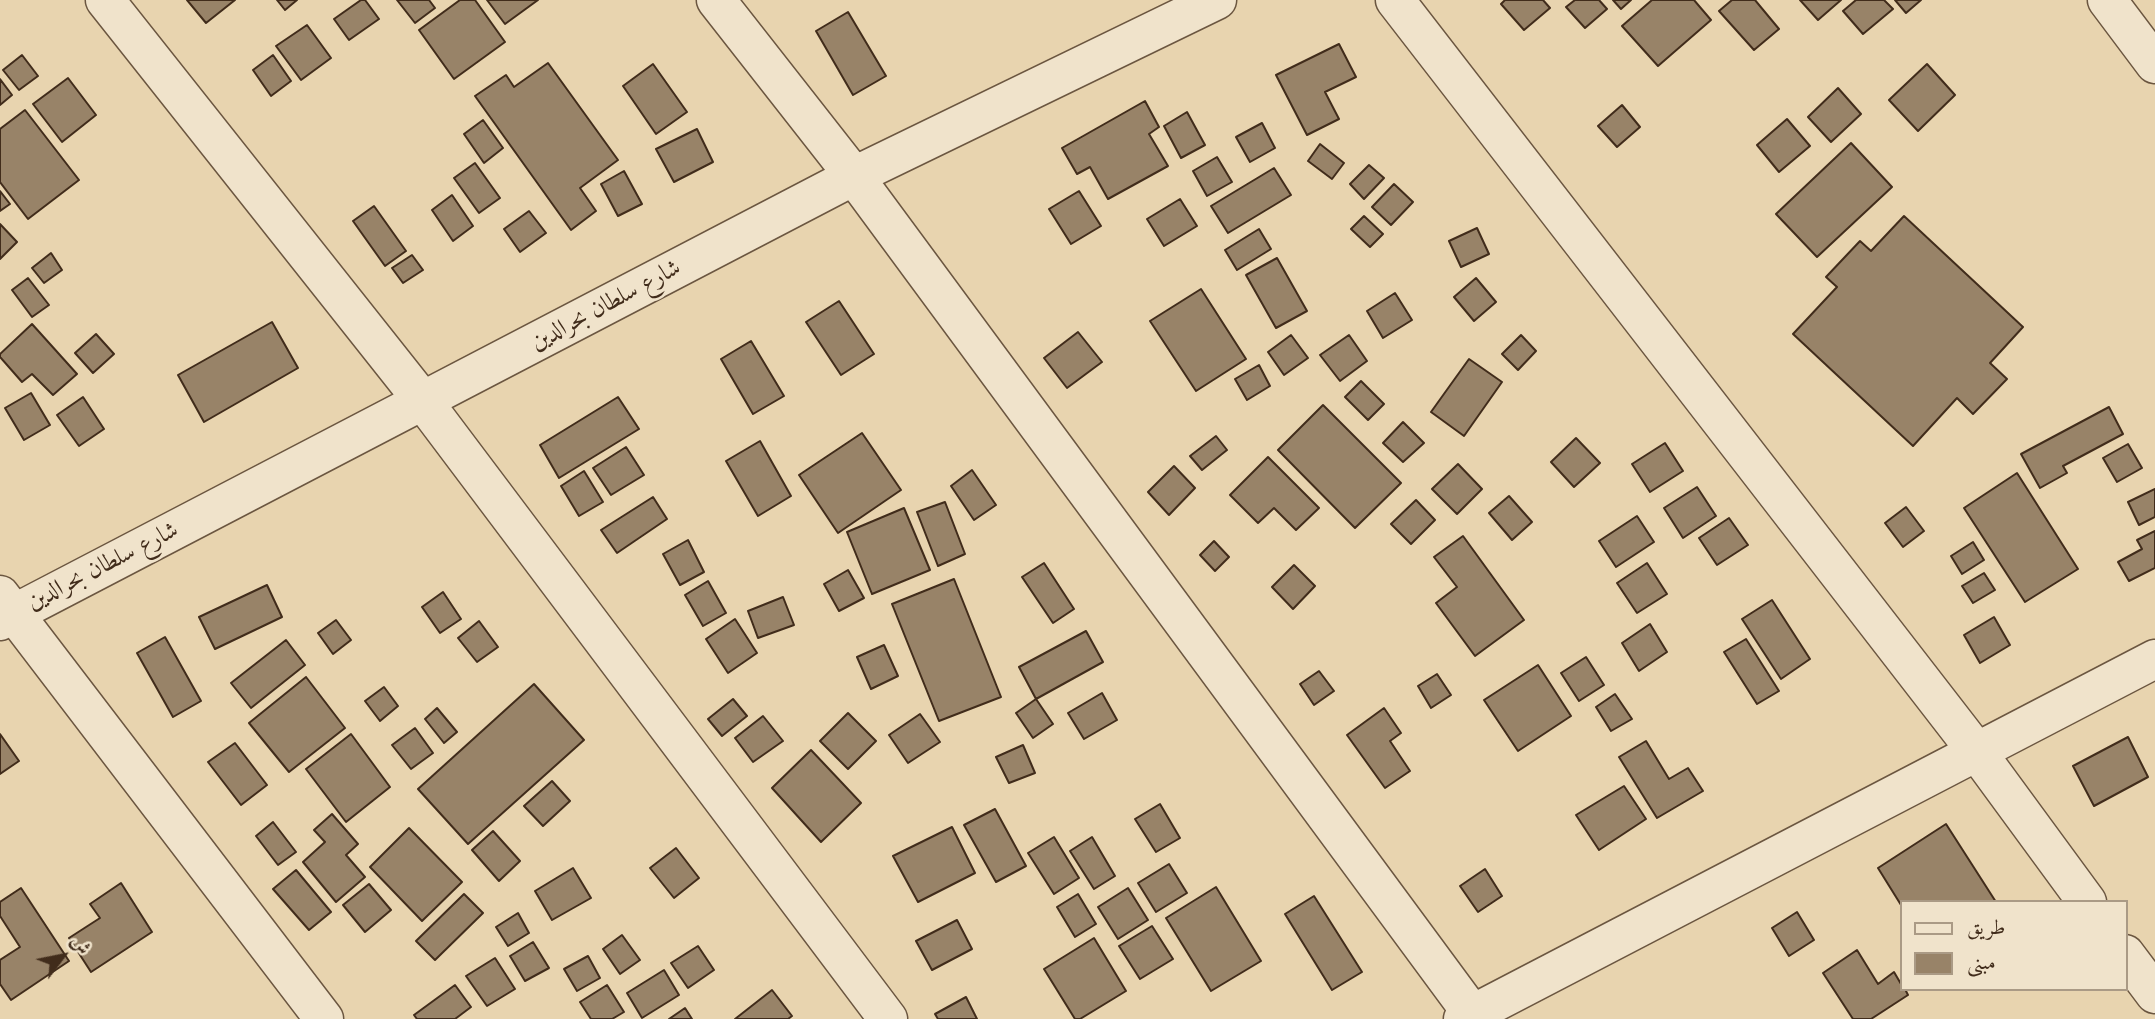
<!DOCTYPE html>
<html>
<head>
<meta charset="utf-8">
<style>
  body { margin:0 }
  #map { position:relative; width:2155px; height:1019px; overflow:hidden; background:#e8d4af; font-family:Cardo,Amiri,serif }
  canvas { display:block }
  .legend { position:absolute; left:1900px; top:900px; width:228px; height:91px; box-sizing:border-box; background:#f0e3cb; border:2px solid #aa9a85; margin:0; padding:9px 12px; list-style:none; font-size:21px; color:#412c1b }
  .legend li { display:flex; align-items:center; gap:14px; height:35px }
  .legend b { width:35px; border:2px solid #aa9a85 }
  .north { position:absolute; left:28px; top:921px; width:70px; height:70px; -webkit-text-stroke:5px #f0e3cb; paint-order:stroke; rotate:58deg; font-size:19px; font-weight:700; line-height:28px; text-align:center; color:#412c1b }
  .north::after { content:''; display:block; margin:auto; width:24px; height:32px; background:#412c1b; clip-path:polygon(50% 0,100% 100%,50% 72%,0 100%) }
</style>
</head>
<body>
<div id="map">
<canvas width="2155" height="1019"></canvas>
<ul class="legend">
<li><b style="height:9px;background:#f0e3cb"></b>طريق</li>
<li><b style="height:19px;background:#988368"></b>مبنى</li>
</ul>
<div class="north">ش</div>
</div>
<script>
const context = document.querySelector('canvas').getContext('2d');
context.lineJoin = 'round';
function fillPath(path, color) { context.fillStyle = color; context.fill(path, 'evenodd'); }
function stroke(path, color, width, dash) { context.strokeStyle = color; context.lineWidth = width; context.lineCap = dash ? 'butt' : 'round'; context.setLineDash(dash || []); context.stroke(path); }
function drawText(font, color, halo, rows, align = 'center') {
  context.font = font + ' Cardo,Amiri,serif'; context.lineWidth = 5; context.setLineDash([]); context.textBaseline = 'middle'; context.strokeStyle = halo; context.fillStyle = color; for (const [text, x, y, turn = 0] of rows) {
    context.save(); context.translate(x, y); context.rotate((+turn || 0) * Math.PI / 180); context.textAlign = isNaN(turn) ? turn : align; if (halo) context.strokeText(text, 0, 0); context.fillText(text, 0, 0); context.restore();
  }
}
const building = new Path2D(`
  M187,0H235L206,23Z
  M277,0H297L285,10Z
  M361,0H365L379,19L349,40L334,19Z
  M397,0H429L435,8L415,23Z
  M460,0H475L505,42L454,79L419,30Z
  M487,0H538L505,24Z
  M1505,0H1543L1550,8L1524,30L1501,4Z
  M1575,0H1599L1607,9L1585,28L1566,7Z
  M1613,0H1631L1621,9Z
  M1652,0H1694L1711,20L1658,66L1622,26Z
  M1732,0H1755L1779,29L1754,50L1719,11Z
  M1800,0H1841L1818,20Z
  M1856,0H1884L1893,9L1863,34L1843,11Z
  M1895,0H1921L1906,13Z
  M848,12L886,76L853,95L816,31Z
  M307,25L331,58L301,80L276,46Z
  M1339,44L1356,77L1325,92L1339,119L1307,135L1276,75Z
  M22,55L38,76L19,90L3,70Z
  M273,55L291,81L271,96L253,70Z
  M548,63L618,160L580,188L596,211L571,230L475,96L506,75L514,87Z
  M653,64L687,112L656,134L623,86Z
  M1927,64L1955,95L1918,131L1889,100Z
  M68,78L96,115L62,142L33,104Z
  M0,79L12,95L0,105Z
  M1838,88L1861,114L1831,142L1808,117Z
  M1145,101L1159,127L1149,134L1168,166L1108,199L1090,167L1077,174L1062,148Z
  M1622,105L1640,127L1617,147L1598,126Z
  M25,110L79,180L28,219L0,182V129Z
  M1187,112L1205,145L1181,158L1164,126Z
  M1787,119L1810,146L1779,172L1757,145Z
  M483,120L503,148L484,163L464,134Z
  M1262,123L1275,148L1250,162L1236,137Z
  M697,129L713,162L674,182L656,149Z
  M1851,143L1892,187L1817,257L1776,214Z
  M1320,144L1344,163L1332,179L1308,161Z
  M1217,157L1232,182L1207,196L1193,171Z
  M475,163L500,198L479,213L454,178Z
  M1369,165L1384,178L1364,199L1350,184Z
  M1274,168L1291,195L1228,233L1211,206Z
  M624,171L642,204L618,216L601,184Z
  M1394,184L1413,202L1391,225L1372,207Z
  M0,191L10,204L0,211Z
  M1079,191L1101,226L1071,244L1049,209Z
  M452,195L473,226L453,241L432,210Z
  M1180,199L1197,226L1164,246L1147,219Z
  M374,206L406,251L385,266L353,221Z
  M529,211L546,233L520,252L504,229Z
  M1364,216L1383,234L1370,247L1351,229Z
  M1904,216L2023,327L1990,363L2007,379L1973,414L1957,398L1913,446L1793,334L1837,287L1826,277L1860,241L1871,251Z
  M0,224L17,242L0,259Z
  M1477,228L1489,254L1461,267L1449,241Z
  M1259,229L1271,249L1237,270L1225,250Z
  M51,253L62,270L44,283L32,268Z
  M412,255L423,270L403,283L392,268Z
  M1277,258L1307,311L1276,328L1246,275Z
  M28,278L49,305L32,317L12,290Z
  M1476,278L1496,302L1474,321L1454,297Z
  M1201,289L1246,359L1196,391L1150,321Z
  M1395,293L1412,320L1383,338L1367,311Z
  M839,301L874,354L841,375L806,322Z
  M272,322L298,368L204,422L178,375Z
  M32,324L77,374L53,395L32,374L22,382L0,357V354Z
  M1078,332L1102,362L1067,388L1044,358Z
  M96,334L114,354L93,373L75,353Z
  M1291,335L1308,358L1284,375L1268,352Z
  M1349,335L1367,361L1340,381L1320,355Z
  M1521,335L1536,351L1518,370L1502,354Z
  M751,341L784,396L753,414L721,359Z
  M1469,359L1502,382L1464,436L1431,412Z
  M1259,365L1270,386L1247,400L1235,379Z
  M1361,381L1384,404L1368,420L1345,397Z
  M31,393L50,425L24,440L5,408Z
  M83,397L104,429L79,446L57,415Z
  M618,397L639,429L559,478L540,445Z
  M1323,405L1401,483L1355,528L1278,450Z
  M2109,407L2123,434L2063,466L2067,473L2040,488L2021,454Z
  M1403,422L1424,443L1403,462L1383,443Z
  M862,433L901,490L838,533L799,475Z
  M1216,436L1227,450L1202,470L1190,456Z
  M1576,438L1600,463L1574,487L1551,462Z
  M760,441L791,496L758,516L726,461Z
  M1665,443L1683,471L1650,492L1632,464Z
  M2128,444L2142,468L2117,482L2103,458Z
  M626,447L644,475L611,495L593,468Z
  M1268,457L1319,508L1296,530L1274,508L1258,523L1230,495Z
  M1458,464L1482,489L1457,514L1432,489Z
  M1174,466L1195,488L1169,515L1148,492Z
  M972,470L996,505L974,520L951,486Z
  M584,471L603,502L579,516L561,486Z
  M2017,473L2078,569L2025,602L1964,508Z
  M1697,487L1716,516L1683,538L1664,508Z
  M2155,489V517L2139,525L2128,502Z
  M1509,496L1532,522L1512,540L1489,513Z
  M653,497L667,519L617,553L601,530Z
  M1416,500L1435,520L1411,544L1391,524Z
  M945,502L965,554L938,566L917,512Z
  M1906,507L1924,531L1903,547L1885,523Z
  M904,508L930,570L872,594L847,532Z
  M1637,516L1654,542L1616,567L1599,541Z
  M1729,518L1748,545L1717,565L1699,538Z
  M2155,531V568L2129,581L2118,562L2142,549L2137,540Z
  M1463,536L1524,620L1475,656L1436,603L1457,587L1434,557Z
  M688,540L704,572L680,585L663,554Z
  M1214,541L1229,557L1215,571L1200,555Z
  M1973,542L1984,560L1962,574L1951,556Z
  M1044,563L1074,609L1053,623L1022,577Z
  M1647,563L1667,594L1637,613L1617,583Z
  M1294,565L1315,586L1293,609L1272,587Z
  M848,570L864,598L839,611L824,584Z
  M1984,573L1995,590L1973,603L1962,586Z
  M954,579L1001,697L939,721L892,604Z
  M708,581L726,613L703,626L685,595Z
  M267,585L282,617L215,649L199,617Z
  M443,592L461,619L440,633L422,607Z
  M783,597L794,625L758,638L748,611Z
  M1772,600L1810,659L1781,679L1742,619Z
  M1994,617L2010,645L1980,663L1964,635Z
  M735,619L757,653L728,673L706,639Z
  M336,620L351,640L333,654L318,633Z
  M479,621L498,647L477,662L458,638Z
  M1650,624L1667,652L1639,671L1622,643Z
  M1086,631L1103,662L1036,699L1019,667Z
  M165,637L201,701L173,717L137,653Z
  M1746,639L1779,691L1757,704L1724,652Z
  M286,640L305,665L251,708L231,683Z
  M884,645L898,676L871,689L857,657Z
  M1586,657L1604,685L1579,701L1561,673Z
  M1538,665L1571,716L1518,751L1484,700Z
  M1319,671L1334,691L1314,705L1300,684Z
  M1437,674L1451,695L1431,708L1418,686Z
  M306,677L345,728L289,772L249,723Z
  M534,684L584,740L468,844L418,789Z
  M384,687L398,706L380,721L365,701Z
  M1102,693L1117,720L1084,739L1068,713Z
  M1615,694L1632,719L1611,731L1596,707Z
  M733,699L747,716L722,736L708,719Z
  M1036,699L1053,724L1033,738L1016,713Z
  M437,708L457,732L444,743L425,719Z
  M1384,708L1401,733L1390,741L1410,771L1385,788L1347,735Z
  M848,713L876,741L848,769L820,741Z
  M920,714L940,742L908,763L889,735Z
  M763,716L783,741L753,762L735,738Z
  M415,728L433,753L411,769L392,745Z
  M0,734L19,761L0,774Z
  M351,734L390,787L346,822L306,769Z
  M2128,737L2148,777L2094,806L2073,766Z
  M1646,741L1669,779L1688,768L1703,791L1657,818L1619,757Z
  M235,743L267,785L241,805L208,762Z
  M1023,745L1035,773L1009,783L996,757Z
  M811,750L861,803L821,842L772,788Z
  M552,781L570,801L543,826L524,806Z
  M1624,786L1646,819L1599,850L1576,815Z
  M1160,804L1180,838L1156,852L1135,819Z
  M995,809L1026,866L996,882L964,825Z
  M332,814L358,844L346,855L365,877L336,902L303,862L325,842L314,830Z
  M273,822L296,852L278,865L256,836Z
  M1946,824L1996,902H1901V905L1878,868Z
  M952,827L975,873L918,902L893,856Z
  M409,828L462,882L422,921L370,867Z
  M493,831L520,861L499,881L472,850Z
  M1054,837L1079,878L1054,894L1028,853Z
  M1092,837L1115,876L1094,889L1070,851Z
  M676,848L699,878L674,898L650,868Z
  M1169,864L1187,893L1156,912L1138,883Z
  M573,868L591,898L552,920L535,891Z
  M1485,869L1502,896L1478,912L1460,886Z
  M296,870L331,912L309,930L273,889Z
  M121,883L152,932L91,972L69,938L100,918L90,904Z
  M369,884L391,910L365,932L343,905Z
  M1216,887L1261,961L1211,991L1166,918Z
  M21,888L69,961L11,1000L0,984V960L20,947L0,916V902Z
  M1128,888L1148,920L1118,939L1098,907Z
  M464,894L483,913L435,960L416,941Z
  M1078,894L1096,924L1075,937L1057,907Z
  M1314,896L1362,972L1332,990L1285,914Z
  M1797,912L1814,940L1789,956L1772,928Z
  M518,913L529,933L508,946L496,927Z
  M957,920L972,949L932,970L916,941Z
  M1152,926L1173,959L1140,979L1119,946Z
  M622,935L640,960L620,974L603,949Z
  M1094,938L1126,991L1080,1019H1075L1044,969Z
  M533,942L549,968L525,981L510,956Z
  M698,946L714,970L688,988L671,963Z
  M1857,950L1878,984L1894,972L1901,984V989H1905L1908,995L1871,1019H1853L1823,973Z
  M588,956L600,978L577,991L564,969Z
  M495,958L515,989L487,1006L466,976Z
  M664,970L679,995L642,1018L627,993Z
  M455,985L471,1007L455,1019H417L414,1015Z
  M607,985L624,1012L612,1019H591L580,1002Z
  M772,990L792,1016L788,1019H735Z
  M966,997L977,1019H938L935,1014Z
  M685,1008L692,1019H669Z`);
fillPath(building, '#988368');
stroke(building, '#412c1b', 2);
const minor = new Path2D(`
  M105,0L423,401L888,1019
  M716,0L854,176L1476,1019
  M1395,0L1977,752L2087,902
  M2107,0L2155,64
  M0,595L324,1019
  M0,621L854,176L1217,0
  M2125,954L2155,994
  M1463,1019L2155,659`);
stroke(minor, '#6b5640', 41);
stroke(minor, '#f0e3cb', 38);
drawText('24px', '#412c1b', '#f0e3cb', [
  ["شارع سلطان بحرالدين",606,306,-28],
  ["شارع سلطان بحرالدين",103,567,-27]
]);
</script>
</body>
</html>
